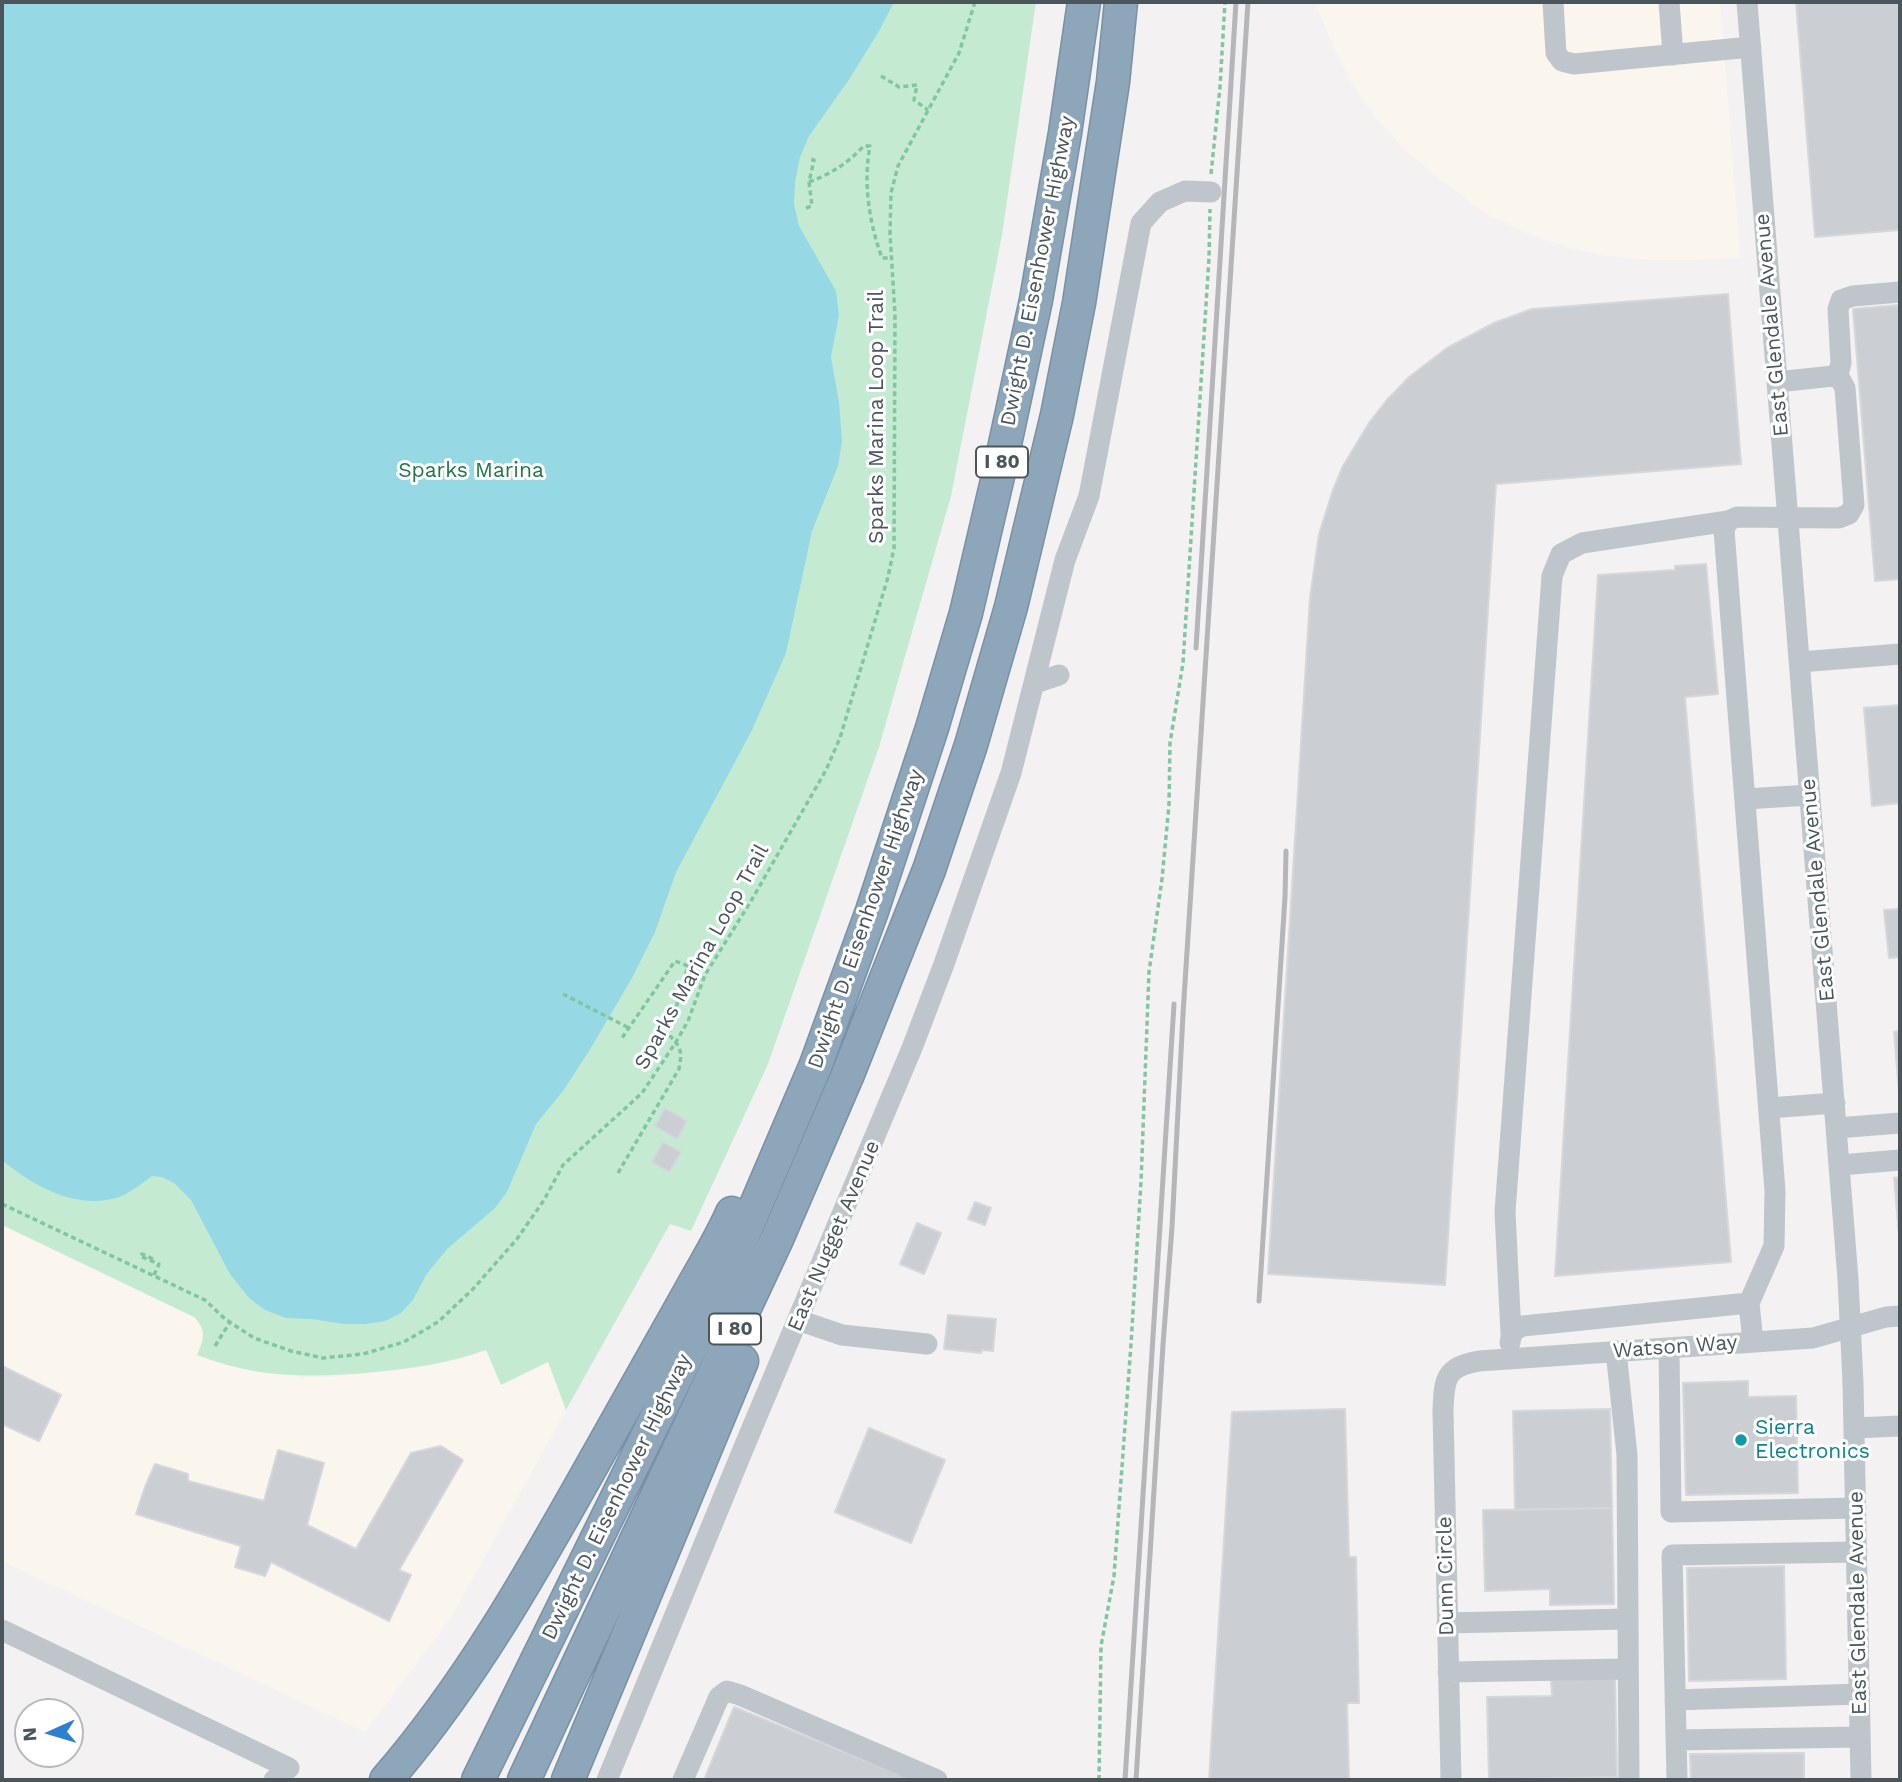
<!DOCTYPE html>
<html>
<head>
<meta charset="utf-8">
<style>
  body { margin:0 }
  #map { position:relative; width:1902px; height:1782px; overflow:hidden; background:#f3f1f1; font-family:"Work Sans",sans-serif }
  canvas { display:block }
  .frame { position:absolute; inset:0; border:4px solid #4a555c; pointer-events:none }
  .north { position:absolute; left:14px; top:1698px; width:70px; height:70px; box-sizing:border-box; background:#fff; border:2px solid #b7bbbe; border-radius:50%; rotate:266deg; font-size:19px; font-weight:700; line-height:28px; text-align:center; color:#4a555c }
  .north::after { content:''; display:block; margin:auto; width:24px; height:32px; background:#2c7fd1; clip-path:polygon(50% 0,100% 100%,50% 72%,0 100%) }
</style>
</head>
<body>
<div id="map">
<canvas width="1902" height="1782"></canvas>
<div class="frame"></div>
<div class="north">N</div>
</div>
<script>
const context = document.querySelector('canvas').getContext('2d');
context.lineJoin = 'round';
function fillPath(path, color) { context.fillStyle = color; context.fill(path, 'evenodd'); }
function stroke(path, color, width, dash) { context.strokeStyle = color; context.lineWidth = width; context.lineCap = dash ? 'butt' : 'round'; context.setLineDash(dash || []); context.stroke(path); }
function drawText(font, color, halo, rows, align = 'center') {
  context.font = font + ' "Work Sans",sans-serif'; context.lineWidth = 6; context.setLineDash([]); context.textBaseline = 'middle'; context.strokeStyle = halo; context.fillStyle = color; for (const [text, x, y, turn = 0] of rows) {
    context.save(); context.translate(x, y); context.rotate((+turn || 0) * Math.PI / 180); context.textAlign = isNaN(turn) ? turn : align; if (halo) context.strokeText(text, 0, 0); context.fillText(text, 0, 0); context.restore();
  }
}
fillPath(new Path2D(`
  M1317,2H1720L1740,257L1692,260H1652L1607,256L1566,247L1527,233L1485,213L1445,183L1407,152L1375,117L1349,79L1331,41L1320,14Z
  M2,1224L194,1317L203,1329L204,1339L198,1355L302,1377H330L416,1368L462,1359L486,1350L548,1362L566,1410L452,1616L365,1732L2,1561Z`), '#fbf6ed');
fillPath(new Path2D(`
  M2,2H1036L1002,235L951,496L879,747L768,1064L691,1231L670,1224L566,1410L548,1362L501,1385L486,1350C450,1363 414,1368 376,1372C313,1378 258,1379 197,1355C204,1340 207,1330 194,1317L2,1225Z`), '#c4ebd1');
fillPath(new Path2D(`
  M2,2H894L879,31L850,78L809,136L800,157L795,182L794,204L799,226L836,291L839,315L831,357L839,402L842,441L838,466L812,531L786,653L751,732L676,872L655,932L632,978L589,1051L563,1091L536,1124L507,1192L495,1208L447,1249L426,1275L413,1300L401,1313L385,1321L365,1324H344L312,1319L286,1318L265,1310L249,1298L230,1274L191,1200L174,1183L162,1177L152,1176C142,1183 130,1193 119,1197C77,1211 33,1186 2,1160Z`), '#96d8e3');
const building = new Path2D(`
  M1796,2H1900V230L1815,237Z
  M1728,294L1741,464L1496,484L1445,1285L1268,1274L1310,598L1319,534L1333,490L1343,466L1369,423L1386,401L1409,377L1447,348L1494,323L1532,309Z
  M1900,305V579L1875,581L1853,309Z
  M1706,564L1718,694L1685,697L1731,1262L1555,1276L1598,575L1675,570V566Z
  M1900,705V803L1872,806L1864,708Z
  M1900,909V957L1889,958L1884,910Z
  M1900,1031V1104L1894,1032Z
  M665,1108L687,1121L677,1139L655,1126Z
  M663,1142L681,1152L669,1172L652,1162Z
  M1900,1177V1246L1894,1178Z
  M975,1202L991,1208L985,1225L968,1219Z
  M917,1223L941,1233L924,1274L900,1264Z
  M948,1315L996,1319L993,1351L982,1350L981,1353L944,1349Z
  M2,1366L61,1395L39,1441L2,1424Z
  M1748,1381V1397L1796,1396L1798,1493L1686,1495L1683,1383Z
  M1345,1409L1349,1557H1356L1359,1703H1347L1349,1780H1209L1232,1412Z
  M1610,1409L1612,1508L1515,1510L1513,1411Z
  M869,1428L945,1460L911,1543L835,1512Z
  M441,1446L463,1460L399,1570L411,1575L389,1621L271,1562L265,1576L235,1567L241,1546L136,1514L145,1487L155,1464L188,1474V1481L264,1501L278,1450L324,1463L307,1525L356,1549L411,1453Z
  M1612,1508L1614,1604L1550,1605V1589L1485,1591L1483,1510Z
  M1784,1566L1786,1679L1689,1681L1687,1568Z
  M1615,1678L1617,1777L1489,1780L1487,1697L1552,1696L1551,1680Z
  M734,1707L913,1780H704Z
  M1804,1753V1780H1691L1690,1754Z
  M1617,1777L1618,1780H1519V1779Z`);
fillPath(building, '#cbced2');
stroke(building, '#d5d7db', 2);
const highway = new Path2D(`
  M386,1780C476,1676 541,1556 608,1437C635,1389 662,1341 689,1293C703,1267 720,1241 732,1213
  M478,1780L724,1280L815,1067L872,911L932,728L966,613L999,472L1036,300L1065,133L1084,2
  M524,1780L777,1239L848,1074L929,870L971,745L1011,607L1057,415L1079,303L1113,82L1121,2
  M568,1780L742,1361`);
stroke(highway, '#7991a6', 35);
stroke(new Path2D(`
  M881,76L899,87L917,85L914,100L928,110
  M1211,174L1220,87L1225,2
  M809,182C833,173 846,164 864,146H870C863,183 869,222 882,258H891
  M806,208L812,206L809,182L814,160L809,159
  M563,994L629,1028
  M618,1173L679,1069C682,1053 682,1048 670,1036V1029L688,966L675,961L622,1038
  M2,1204L205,1300L225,1319L254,1338L291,1351L323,1358L363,1354L404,1342L438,1322L473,1289L517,1239L544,1200L563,1165L642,1093L676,1042L688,1021L705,975L751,901L826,770L840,738L888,577L894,548L895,315L890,233L891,193L898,166L959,53L975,2
  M154,1275L159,1264L140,1256L142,1254L155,1260
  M215,1346L230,1322
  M1099,1780L1101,1646L1114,1576L1131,1344L1141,1182L1149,972L1162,879L1169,805L1170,743L1183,663L1209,258L1210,209`), '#80c69f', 3.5, [5, 3.5]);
stroke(new Path2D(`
  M1553,2L1556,53L1562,61L1574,64L1751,47
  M1669,2L1673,55
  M1747,2L1848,1279L1853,1383L1861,1780
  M1777,382L1833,376L1839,371L1841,363L1838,309L1841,300L1853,296L1900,292
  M1800,662L1900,654
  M1035,683L1059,675
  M1745,799L1810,795
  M1769,1108L1835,1103
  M1837,1128L1900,1123
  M1840,1165L1900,1160
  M798,1320L842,1335L927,1344
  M1511,1334L1505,1212L1552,576L1561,554L1582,543L1728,521
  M1753,1342L1749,1303L1774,1246L1775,1191L1724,530L1728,521L1737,517L1839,518L1849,514L1854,505L1845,388L1840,379L1833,376
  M1510,1343C1511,1333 1514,1330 1523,1326L1749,1303
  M1669,1348L1671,1512L1856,1508
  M1616,1351L1627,1455L1629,1780
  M1854,1428L1900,1426
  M1447,1623L1627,1619
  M2,1630L289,1768L274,1780
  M1448,1672L1628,1669
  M1675,1700L1860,1694
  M1676,1740L1860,1737
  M607,1780L744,1447L912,1048L944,964L1011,773L1065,560L1089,496L1141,223L1160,202L1185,191L1211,192
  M683,1780L719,1697L727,1691L740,1695L937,1780
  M1451,1780L1443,1411C1444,1379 1445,1367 1479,1361L1813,1338L1886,1317L1900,1316
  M1677,1780L1672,1555L1857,1552`), '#bec6cc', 21);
stroke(highway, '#8ea6ba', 32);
stroke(new Path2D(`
  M1196,648L1236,2
  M1259,1301L1285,897L1286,851
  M1125,1780L1174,1004
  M1136,1780L1163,1345L1172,1227L1183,1014L1248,2`), '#b4b6ba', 5);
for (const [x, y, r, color] of [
  [1741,1440,7,"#0f9aa8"]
]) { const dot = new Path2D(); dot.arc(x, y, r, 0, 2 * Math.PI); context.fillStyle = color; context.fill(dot); stroke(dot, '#fff', 2.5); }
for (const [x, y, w] of [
  [1002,462,52],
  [735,1329,52]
]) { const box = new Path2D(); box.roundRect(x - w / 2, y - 15.5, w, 31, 5); context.fillStyle = '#fff'; context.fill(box); stroke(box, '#4a555c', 2); }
drawText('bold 19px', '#4a555c', null, [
  ["I 80",1002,462],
  ["I 80",735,1329]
]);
drawText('21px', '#4a555c', '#fff', [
  ["Dwight D. Eisenhower Highway",1038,271,-79],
  ["East Glendale Avenue",1772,325,-95],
  ["Sparks Marina Loop Trail",877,417,-90],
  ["East Glendale Avenue",1818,890,-95],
  ["Dwight D. Eisenhower Highway",866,919,-71],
  ["Sparks Marina Loop Trail",702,957,-61],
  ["East Nugget Avenue",834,1236,-67],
  ["Watson Way",1675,1347,-4],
  ["Dwight D. Eisenhower Highway",617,1497,-64],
  ["Dunn Circle",1446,1576,-91],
  ["East Glendale Avenue",1858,1603,-91]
]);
drawText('21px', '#217747', '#fff', [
  ["Sparks Marina",471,471]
]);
drawText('21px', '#0d838f', '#fff', [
  ["Sierra",1755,1428],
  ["Electronics",1755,1452]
], 'left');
</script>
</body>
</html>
